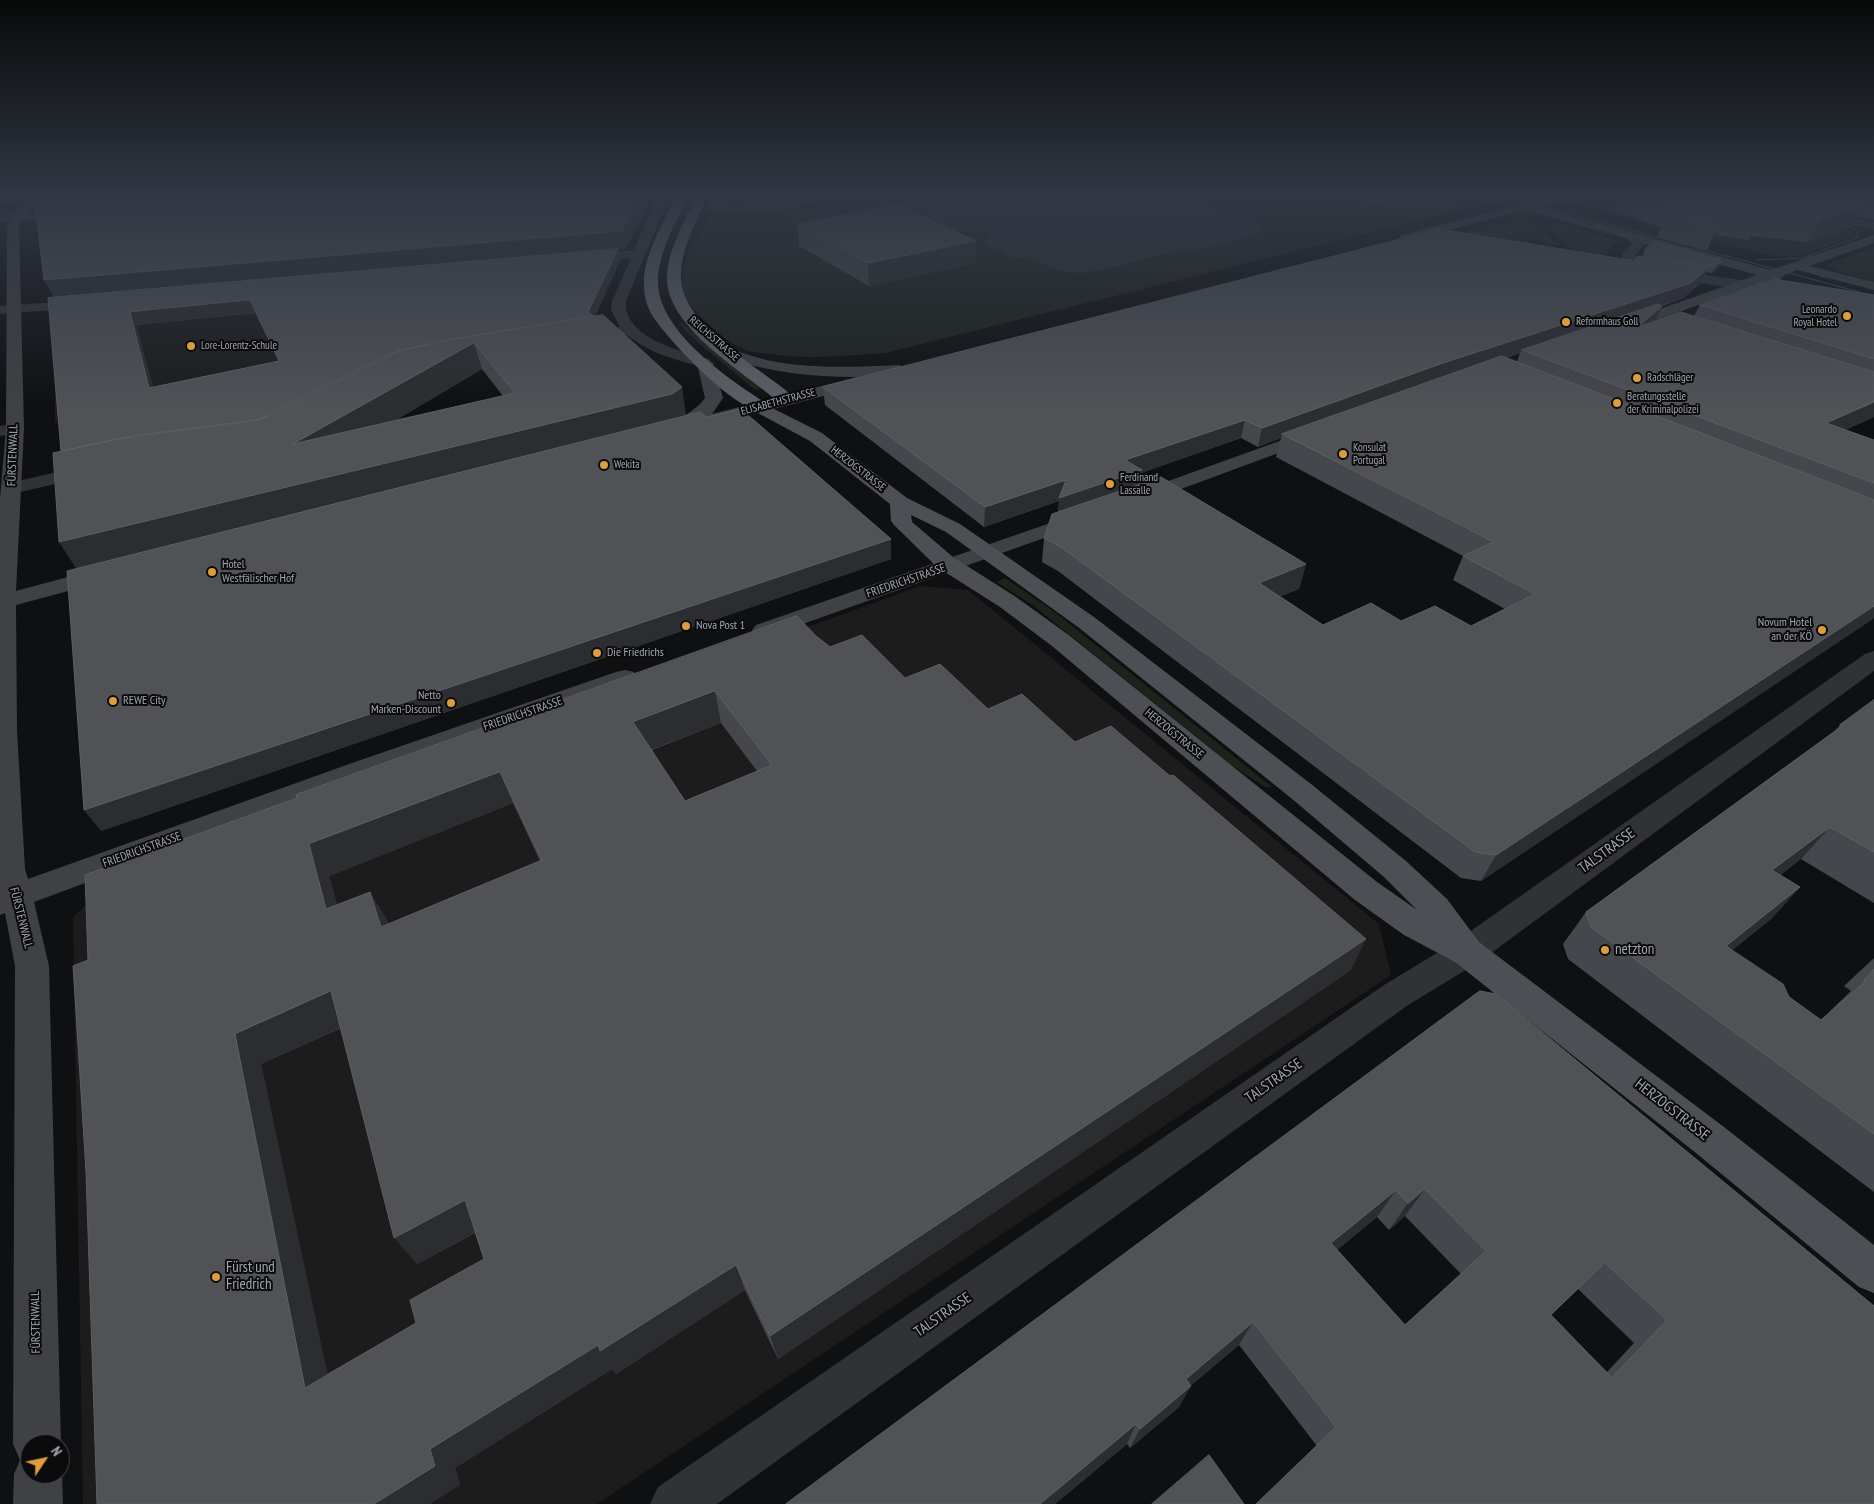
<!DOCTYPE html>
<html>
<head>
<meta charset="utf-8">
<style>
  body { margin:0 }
  #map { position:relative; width:1874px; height:1504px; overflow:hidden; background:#0f1011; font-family:"PT Sans Narrow",sans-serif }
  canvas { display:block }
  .north { position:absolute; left:20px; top:1434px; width:50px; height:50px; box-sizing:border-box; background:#0b0b0c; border:1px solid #47494e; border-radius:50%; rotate:56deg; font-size:14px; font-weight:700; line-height:20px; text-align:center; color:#a2a7b0 }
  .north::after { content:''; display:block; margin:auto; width:18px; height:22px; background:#dc9d3c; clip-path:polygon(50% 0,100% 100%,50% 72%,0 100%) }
</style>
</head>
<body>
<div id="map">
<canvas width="1874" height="1504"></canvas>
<div class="north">N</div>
</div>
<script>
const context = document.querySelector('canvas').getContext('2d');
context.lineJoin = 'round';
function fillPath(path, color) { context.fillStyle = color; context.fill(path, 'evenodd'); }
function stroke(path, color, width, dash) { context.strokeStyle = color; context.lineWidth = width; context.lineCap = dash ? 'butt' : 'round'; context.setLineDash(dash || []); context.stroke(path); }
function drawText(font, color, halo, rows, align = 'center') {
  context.font = font + ' "PT Sans Narrow",sans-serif'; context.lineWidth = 4; context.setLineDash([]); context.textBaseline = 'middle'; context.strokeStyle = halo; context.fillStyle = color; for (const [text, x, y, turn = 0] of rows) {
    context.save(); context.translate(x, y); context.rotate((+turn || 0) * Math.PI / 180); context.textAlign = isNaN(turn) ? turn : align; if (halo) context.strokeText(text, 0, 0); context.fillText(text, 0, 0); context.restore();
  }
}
fillPath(new Path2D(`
  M1589,197H1735L1848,228L1852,233L1851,237L1802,256L1787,257L1759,253L1569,203Z
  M290,291L358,360L55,423V386L49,319L68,312Z
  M920,586L968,590L1379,924L1391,975L597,1504H83L73,917L114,880Z`), '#1c1c1d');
fillPath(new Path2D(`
  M851,197H1474L1467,199L1476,206L885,353C844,356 803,360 763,353C757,352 749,352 744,349C732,345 719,333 710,325C701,316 687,305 684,292C676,265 696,232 715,214L792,212Z
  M1523,219L1535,223L1559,244L1555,246L1536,239L1527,242L1546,248L1459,234Z
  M1552,224H1562L1619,241L1613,245L1605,257L1574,251L1552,231Z
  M1874,247V282L1840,272L1829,266L1831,263Z
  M681,322L761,389L755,390L694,339L678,323Z
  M1005,578L1056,613L1272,787H1265L1231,765L1034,606L996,582Z`), '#1c231d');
fillPath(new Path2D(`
  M898,197H1192L1187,199L1188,202L1250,218L1259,223L1262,227L1258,233L1248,237L1213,247L1173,252L1111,268L1082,273L1067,272L1029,259L1013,258L983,244L985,243L982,242L990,238L988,234L977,231H955L927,218L934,216L929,212Z
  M1319,197H1441L1456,202C1434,214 1347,200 1319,197Z`), '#2b3238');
fillPath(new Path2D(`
  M657,197H669L626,301C623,338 681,351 709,359L711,362L709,365L703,367C676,360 649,353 627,335L584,343L576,338L579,335L620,327L611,310L612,301L631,258L582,263L575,259L582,255L634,250Z
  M809,197H830L828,199L780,211L713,212L707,208L713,204L780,203Z
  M1739,197H1760L1874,222V230L1745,200Z
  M75,212L79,213V219L0,222V214Z
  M1629,232L1646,243L1636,254V257L1663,269L1792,287L1799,291L1792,295C1761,291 1638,279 1622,259V253L1632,243L1623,236Z
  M86,300L93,304L91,307L0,314V306Z
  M15,423L21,424L24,428L21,432L0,436V426Z
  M91,464L98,466L101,470L98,474L12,494L5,492L2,488L5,484Z
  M1874,651V671L1479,962L1408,1005L717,1504H650L658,1487L1384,985L1455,942L1865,654Z`), '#313235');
fillPath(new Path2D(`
  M34,197H49L24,215L19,227L24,428L16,591L105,567L113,569L116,574L113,579L16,605L17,731L25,869L28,879L352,763L616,672L625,670L634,672L638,678L634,684L372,777L34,902L49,966L61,1444L60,1446V1444H30V1474H60V1469L62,1474L63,1504H13L14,1474L20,1460L13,1444L15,966L5,913L0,915V499L6,428L7,227L16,210Z
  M711,197H723L717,210H709L707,208Z
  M1549,197H1569L1567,199L1539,207L1771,270L1874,235V243L1810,266L1874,282V290L1797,270L1783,276L1781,279H1772L1622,332L1614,327L1617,324L1757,275L1525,210L1405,242L1399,238L1401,235Z
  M730,349C744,353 757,358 771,361C813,369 856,367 899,365L907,370L899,375L862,376L868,381L866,385L715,424L709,425L701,421L693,427H681L678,423C685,413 698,409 705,398L697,363L699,360L705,358L713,363L723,398L712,414L857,377C811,377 768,372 724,357L722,354L724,351Z
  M1313,429L1319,430L1322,434L1319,438L1146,502L1139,504L1132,502L1129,498L1132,494Z
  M1082,512L1089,514L1092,518L1089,522L772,635L764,637L756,635L752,630L756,625Z`), '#3f4145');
fillPath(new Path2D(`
  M760,402L822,433L907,498L960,524L1094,617L1311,784L1406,861L1447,899L1479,942L1724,1127L1874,1245V1293L1859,1287L1696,1153L1455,962L1404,935L1355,900L1052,646L1000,607L937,567L894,525L891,521L890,504L810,441L754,411L751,407L754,403ZM911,515L946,532L1078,627L1291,798L1384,877L1417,910L1377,882L1070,636L1016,597L953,557L912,522Z`), '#4d4f54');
fillPath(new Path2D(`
  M676,197H688C676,222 659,251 658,279C655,329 728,379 766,403L769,407L766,411C740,417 666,338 652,315C647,307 644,296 644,286C642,256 664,223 676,197Z
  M695,197H707C697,221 680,250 681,277C682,326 759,367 793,396L796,400L793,404H781C746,373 665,328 667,276C668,249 685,222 695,197Z`), '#5d6066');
stroke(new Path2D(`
  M1509,197L1874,296
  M1541,197H1563
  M1573,213L1564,204L1574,197
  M1812,256L1805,259L1804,264L1809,270L1825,278
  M1757,260L1803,258L1858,237L1856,230L1840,221`), '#4a4c50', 1);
fillPath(new Path2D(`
  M36,197H651L626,249L618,250L620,261L595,316L686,414L684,416L706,417L891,539V559L101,831L76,568L61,451L54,298L40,205ZM256,313L279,361L153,387L136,325ZM482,369L503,396L396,420Z
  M1619,197H1874V220L1859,217L1853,227L1808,242L1750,236L1748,240L1714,235L1707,250L1657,237L1661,227L1613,210Z
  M798,224L976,263L869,286L799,246Z
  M1644,252L1721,262L1718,268L1712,273L1706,272L1701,283L1683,298L1662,306L1655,321L1694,316L1700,305L1874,295V417L1845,430L1874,440V618L1481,881L1461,878L1058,571L1042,562L1044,538L1058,512L1059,501L984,527L825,405L823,387L1635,261L1642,256ZM1520,353L1517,362L1506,358ZM1241,438L1258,447L1281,438L1276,457L1463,556L1453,580L1505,609L1471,626L1401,621L1323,625L1280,596L1299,589L1306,564L1140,484L1141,473Z
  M816,636L830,647L905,678L1075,742L1351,970L778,1359L745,1290L616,1374L612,1369L455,1468L460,1485L97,1504L88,960ZM721,723L757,771L685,801L652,750ZM513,803L540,861L389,924L337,905L329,876ZM341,1028L417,1264L475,1233L484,1259L416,1323L327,1374L261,1064Z
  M1874,700V903L1801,859L1780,875L1800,887L1771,919L1732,950L1789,997L1821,1020L1830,1012V1011L1851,991L1844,986L1874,958V1192L1568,959L1563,944L1586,912L1833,733L1840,725Z
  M1480,991L1874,1504L1317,1446L1239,1345L1190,1386L1179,1407L1130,1448L1127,1444L1055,1504H786ZM1405,1216L1461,1274L1405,1325L1337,1250L1377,1217L1389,1230ZM1578,1289L1634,1343L1607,1372L1551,1315Z`), '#46474c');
fillPath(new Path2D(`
  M0,197H16L0,204Z
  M640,197H651L626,249L618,250L620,261L594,319L474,343L482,369L306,473L271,431L125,437L392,353L588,312L617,250L55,299L44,280Z
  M1865,206L1853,227L1808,242L1820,220Z
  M976,241V263L869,286L868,263Z
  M1721,262L1718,268L1712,273L1715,267Z
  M1709,267L1701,283L1683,298L1525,351L1522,350L1520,353L1437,380L1282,434L1281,438L1258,447L1262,428Z
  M250,300L256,313L136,325L157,402L149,388L130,312Z
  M1662,306L1653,326L1638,327Z
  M682,387L686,414L677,421L79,573L59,542Z
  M1874,402V417L1812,445L1826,423Z
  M1245,420L1241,438L1141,473L1139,490L1058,518L1059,501L984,527L985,507Z
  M891,539V559L101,831L84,810Z
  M1306,564L1299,589L1253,608L1259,583Z
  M1874,606V618L1481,881L1496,855Z
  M715,691L721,723L642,753L633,722Z
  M500,772L513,803L329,876L347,941L326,909L309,844Z
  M1830,827L1801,859L1744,902L1772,870Z
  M1800,887L1771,919L1698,978L1726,946Z
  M370,892L389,923L401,959L381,927Z
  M1366,939L1351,970L778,1359L770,1336Z
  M331,991L353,1022L261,1064L335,1409L305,1388L235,1034Z
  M1425,1189L1405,1216L1389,1230L1408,1203Z
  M1396,1190L1377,1217L1315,1268L1331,1243Z
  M465,1200L485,1227L417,1264L394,1238Z
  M736,1265L745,1290L616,1374L612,1369L455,1468L460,1485L430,1504H374L430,1449L598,1345Z
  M1253,1322L1239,1345L1174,1400L1186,1379Z
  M1191,1386L1179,1407L1130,1448L1140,1429Z
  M1136,1424L1127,1444L1055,1504H1040Z`), '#2c2d30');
const building = new Path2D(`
  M197,197H640L622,231L44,280L35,205Z
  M1645,197H1826L1865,206L1820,220L1760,214L1759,218L1705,210L1718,228L1666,215L1673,206Z
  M899,205L976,241L868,263L798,224Z
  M1440,229L1635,261L1638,256L1709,267L1691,283L1443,363L1262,428L1245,420L1125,460L1142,470L1059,498L1066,480L985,507L823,387Z
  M1652,241L1719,259L1721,262L1715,267L1655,257L1644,252Z
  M618,249L588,312L593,316L441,341L392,353L264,417L255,420L125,437L61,451L48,298ZM250,300L279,361L149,388L130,312Z
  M1774,279L1874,295V359L1700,305Z
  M1658,304L1662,306L1638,327L1681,312L1874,372V402L1826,423L1874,440V483L1522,350Z
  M603,315L682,387L672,394L59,542L53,453L118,439L257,420L271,415L400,350L438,342ZM474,343L515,393L293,444Z
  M1502,356L1874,500V606L1496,855L1475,852L1061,547L1044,538L1052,514L1161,477L1306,564L1259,583L1323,625L1371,603L1401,621L1435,606L1471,626L1535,594L1463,556L1494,542L1282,434Z
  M741,409L891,539L84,810L67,571L700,412L706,417Z
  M797,616L816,636L830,647L862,635L905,678L940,664L988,709L1022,694L1075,742L1111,726L1170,776L1173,775L1366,939L770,1336L736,1265L600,1351L598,1345L430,1449L435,1466L374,1504H97L86,1171L73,966L88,960L85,875L297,798L296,795ZM715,691L772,765L685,801L633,722ZM500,772L542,860L381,927L370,892L326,909L309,844ZM331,991L394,1238L465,1200L484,1259L410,1300L416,1323L305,1388L235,1034Z
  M1874,700V852L1830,827L1772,870L1800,887L1726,946L1783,984L1789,997L1821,1020L1866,981L1864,980L1874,969V1134L1591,927L1586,912L1842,726L1840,725Z
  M1480,991L1496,994L1874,1306V1504H1256L1336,1427L1253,1322L1186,1379L1191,1386L1140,1429L1136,1424L1040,1504H786ZM1425,1189L1486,1251L1405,1325L1331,1243L1396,1190L1408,1203ZM1605,1263L1667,1320L1612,1378L1551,1315Z
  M1209,1455L1244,1504H1152Z`);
fillPath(building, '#505256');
stroke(building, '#5d5f64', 1);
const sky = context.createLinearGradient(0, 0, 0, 408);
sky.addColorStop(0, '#080909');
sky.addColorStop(0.48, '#313743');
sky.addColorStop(1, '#31374300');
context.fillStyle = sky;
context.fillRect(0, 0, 1874, 408);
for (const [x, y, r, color] of [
  [1847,316,5,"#dc9d3c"],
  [1566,322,5,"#dc9d3c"],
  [191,346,5,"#dc9d3c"],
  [1637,378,5,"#dc9d3c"],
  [1617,403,5,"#dc9d3c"],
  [1343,454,5,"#dc9d3c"],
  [604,465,5,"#dc9d3c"],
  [1110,484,5,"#dc9d3c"],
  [212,572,5,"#dc9d3c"],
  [686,626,5,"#dc9d3c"],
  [1822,630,5,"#dc9d3c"],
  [597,653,5,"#dc9d3c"],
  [113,701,5,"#dc9d3c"],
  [451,703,5,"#dc9d3c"],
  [1605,950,5,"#dc9d3c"],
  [216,1277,5,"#dc9d3c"]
]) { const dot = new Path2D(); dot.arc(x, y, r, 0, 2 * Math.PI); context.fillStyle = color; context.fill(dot); stroke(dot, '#0b0b0c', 2); }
drawText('11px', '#a2a7b0', '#0b0b0c', [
  ["Leonardo",1837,310,"right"],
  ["Royal Hotel",1837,323,"right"],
  ["Reformhaus Goll",1576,322],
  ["Lore-Lorentz-Schule",201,346],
  ["Radschläger",1647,378],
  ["Beratungsstelle",1627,397],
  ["der Kriminalpolizei",1627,410],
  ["Konsulat",1353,448],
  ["Portugal",1353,461],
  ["Wekita",614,465],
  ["Ferdinand",1120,478],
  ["Lassalle",1120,491]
], 'left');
drawText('11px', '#a2a7b0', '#0b0b0c', [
  ["REICHSSTRASSE",714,339,41],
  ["ELISABETHSTRASSE",778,402,-15],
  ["HERZOGSTRASSE",858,469,38]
]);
drawText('12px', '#a2a7b0', '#0b0b0c', [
  ["FÜRSTENWALL",13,455,-88],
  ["FRIEDRICHSTRASSE",906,581,-19],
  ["FRIEDRICHSTRASSE",523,714,-19],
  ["HERZOGSTRASSE",1174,734,39],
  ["FRIEDRICHSTRASSE",142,850,-20],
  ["FÜRSTENWALL",21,918,76],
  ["FÜRSTENWALL",36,1322,-91]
]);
drawText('12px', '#a2a7b0', '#0b0b0c', [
  ["Hotel",222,565],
  ["Westfälischer Hof",222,579],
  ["Novum Hotel",1812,623,"right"],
  ["an der KÖ",1812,637,"right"],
  ["Nova Post 1",696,626],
  ["Die Friedrichs",607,653],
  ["Netto",441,696,"right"],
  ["Marken-Discount",441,710,"right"],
  ["REWE City",123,701]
], 'left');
drawText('15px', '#a2a7b0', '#0b0b0c', [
  ["TALSTRASSE",1607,851,-36],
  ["TALSTRASSE",1274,1081,-35],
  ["HERZOGSTRASSE",1672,1110,38],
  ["TALSTRASSE",943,1315,-35]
]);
drawText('15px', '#a2a7b0', '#0b0b0c', [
  ["netzton",1615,950],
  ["Fürst und",226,1268],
  ["Friedrich",226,1285]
], 'left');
</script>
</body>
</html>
